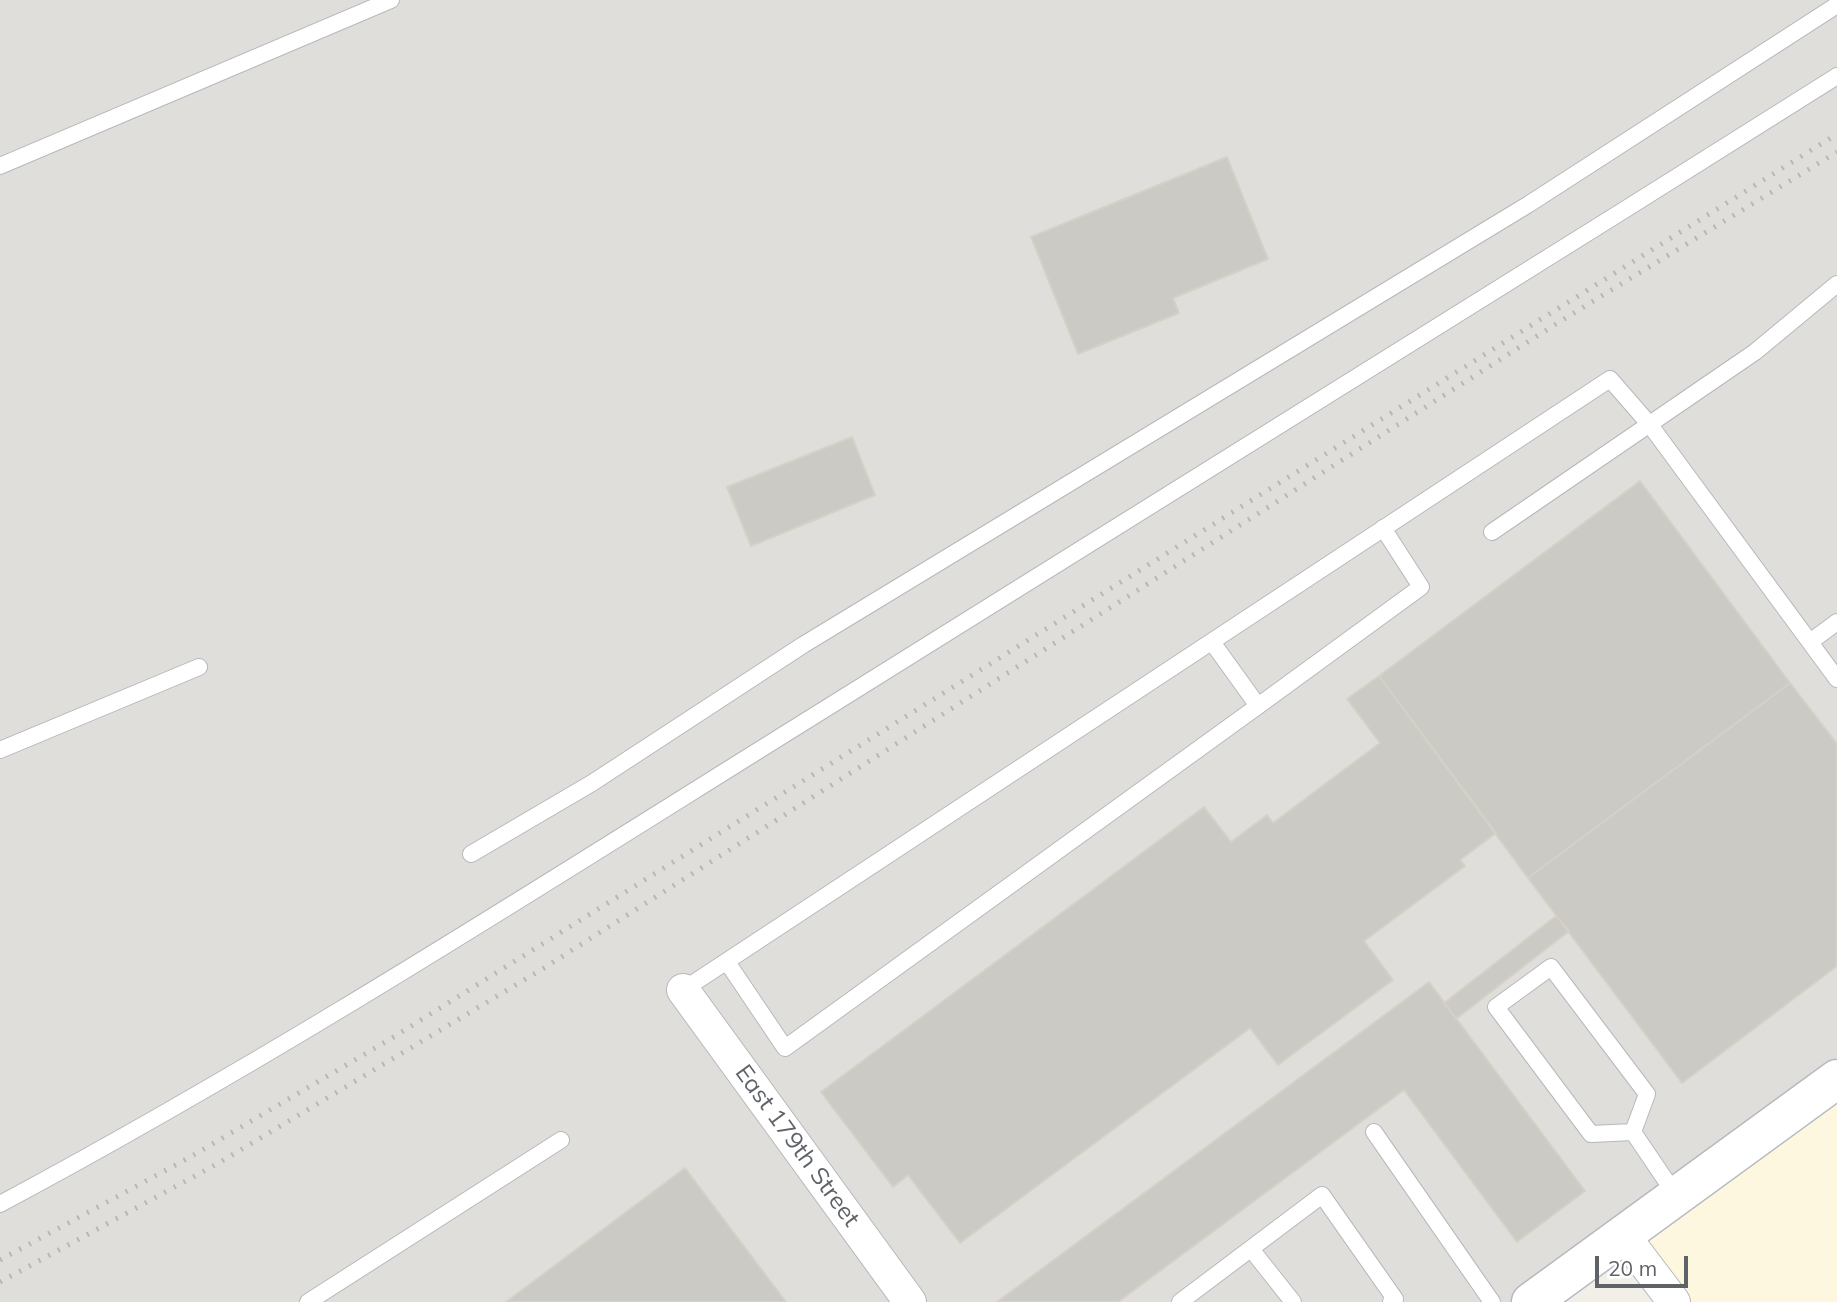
<!DOCTYPE html>
<html>
<head>
<meta charset="utf-8">
<style>
  body { margin:0 }
  #map { position:relative; width:1837px; height:1302px; overflow:hidden; background:#f1efe8; font-family:Mulish,sans-serif }
  canvas { display:block }
  .scale { position:absolute; left:1595px; top:1256px; width:93px; height:32px; box-sizing:border-box; border:4px solid #5f6368; border-top:0; padding-left:9px; font-size:21px; line-height:24px; white-space:nowrap; color:#5f6368; -webkit-text-stroke:5px #fff; paint-order:stroke }
</style>
</head>
<body>
<div id="map">
<canvas width="1837" height="1302"></canvas>
<div class="scale">20 m</div>
</div>
<script>
const context = document.querySelector('canvas').getContext('2d');
context.lineJoin = 'round';
function fillPath(path, color) { context.fillStyle = color; context.fill(path, 'evenodd'); }
function stroke(path, color, width, dash) { context.strokeStyle = color; context.lineWidth = width; context.lineCap = dash ? 'butt' : 'round'; context.setLineDash(dash || []); context.stroke(path); }
function drawText(font, color, halo, rows, align = 'center') {
  context.font = font + ' Mulish,sans-serif'; context.lineWidth = 5; context.setLineDash([]); context.textBaseline = 'middle'; context.strokeStyle = halo; context.fillStyle = color; for (const [text, x, y, turn = 0] of rows) {
    context.save(); context.translate(x, y); context.rotate((+turn || 0) * Math.PI / 180); context.textAlign = isNaN(turn) ? turn : align; if (halo) context.strokeText(text, 0, 0); context.fillText(text, 0, 0); context.restore();
  }
}
fillPath(new Path2D(`
  M1837,1079V1302H1674L1624,1236Z`), '#fef7e0');
fillPath(new Path2D(`
  M0,0H1837V1079L1531,1302H0Z`), '#e0deda');
const building = new Path2D(`
  M1227,157L1268,259L1173,298L1179,313L1078,354L1031,237Z
  M852,437L875,495L751,546L727,487Z
  M1640,481L1790,683L1528,878L1379,676Z
  M1379,676L1496,833L1460,860L1465,866L1364,941L1393,980L1278,1065L1250,1028L960,1243L908,1175L893,1187L821,1092L1204,807L1231,842L1267,815L1273,823L1380,743L1347,699Z
  M1790,683L1837,744V966L1682,1083L1528,878Z
  M1556,916L1569,931L1456,1019L1444,1003Z
  M1429,982L1585,1191L1517,1242L1404,1090L1118,1302H997Z
  M685,1168L786,1302H506Z`);
fillPath(building, '#cccac5');
stroke(building, '#d6d1c6', 2);
const lane = new Path2D(`
  M0,166L391,0
  M1492,532L1755,352L1837,284
  M1810,642L1837,622
  M1258,706L1421,587L1383,528
  M0,750L199,667
  M471,854L592,783L803,645L1529,204L1837,5
  M727,962L785,1048L1258,706L1212,642
  M683,990L1610,379L1650,425L1837,679
  M1374,1132L1492,1302
  M1633,1132L1591,1134L1496,1007L1551,967L1647,1094L1633,1132L1677,1197
  M0,1204C281,1054 547,882 817,714C1158,502 1498,290 1837,76
  M1251,1249L1293,1302
  M308,1302L561,1140
  M1180,1302L1322,1195L1395,1299L1391,1302`);
const street = new Path2D(`
  M683,990L910,1302
  M1624,1236L1674,1302`);
const secondary = new Path2D(`
  M1531,1302L1837,1079`);
stroke(lane, '#b5b8bc', 18);
stroke(street, '#b5b8bc', 34);
stroke(secondary, '#b6babf', 41);
stroke(lane, '#fff', 16);
stroke(street, '#fff', 32);
stroke(secondary, '#fff', 38);
stroke(new Path2D(`
  M0,1260L192,1156L392,1038L1837,134
  M0,1282L217,1164L544,968L1556,324L1837,152`), '#b6b7b8', 5, [2, 9]);
drawText('24px', '#5f6368', '#fff', [
  ["East 179th Street",797,1146,54]
]);
</script>
</body>
</html>
